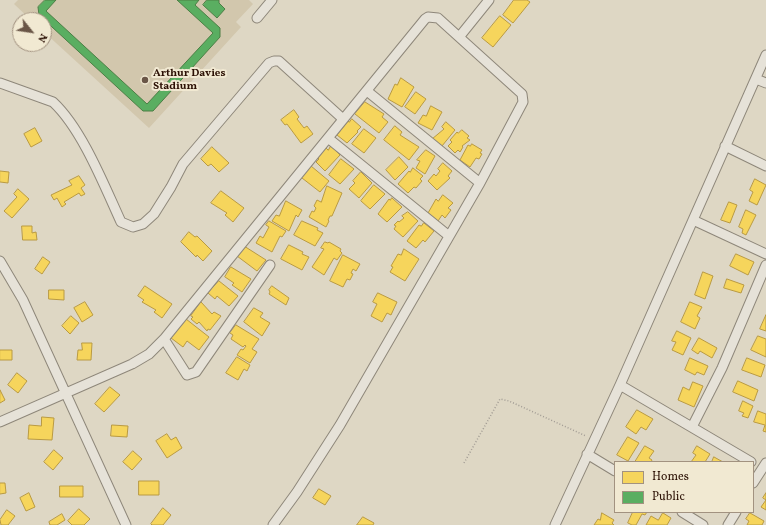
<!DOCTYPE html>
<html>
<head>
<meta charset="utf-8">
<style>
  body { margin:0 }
  #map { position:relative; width:766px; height:525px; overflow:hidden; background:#ded7c4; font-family:Vollkorn,serif }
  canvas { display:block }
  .legend { position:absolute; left:614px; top:461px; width:140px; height:52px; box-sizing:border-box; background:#f1e9d2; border:1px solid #a29280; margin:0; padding:5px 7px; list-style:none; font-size:12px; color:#2b1004 }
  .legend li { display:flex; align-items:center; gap:8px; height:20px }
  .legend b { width:20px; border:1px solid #a29280 }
  .north { position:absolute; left:12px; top:12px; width:40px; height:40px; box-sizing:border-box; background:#f1e9d2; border:1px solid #a29280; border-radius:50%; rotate:120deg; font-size:11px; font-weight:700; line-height:16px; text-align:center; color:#2b1004 }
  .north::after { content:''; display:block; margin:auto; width:14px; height:18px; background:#6a5647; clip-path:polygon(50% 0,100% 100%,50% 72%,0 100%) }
</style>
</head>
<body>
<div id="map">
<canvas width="766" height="525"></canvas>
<ul class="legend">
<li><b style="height:11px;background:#f6d55c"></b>Homes</li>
<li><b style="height:11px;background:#5aae61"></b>Public</li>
</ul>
<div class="north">N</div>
</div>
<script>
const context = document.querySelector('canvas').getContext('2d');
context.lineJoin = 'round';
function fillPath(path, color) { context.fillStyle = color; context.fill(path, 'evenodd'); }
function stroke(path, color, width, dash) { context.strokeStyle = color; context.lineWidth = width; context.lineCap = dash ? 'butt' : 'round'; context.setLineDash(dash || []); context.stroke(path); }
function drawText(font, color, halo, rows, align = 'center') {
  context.font = font + ' Vollkorn,serif'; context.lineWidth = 4; context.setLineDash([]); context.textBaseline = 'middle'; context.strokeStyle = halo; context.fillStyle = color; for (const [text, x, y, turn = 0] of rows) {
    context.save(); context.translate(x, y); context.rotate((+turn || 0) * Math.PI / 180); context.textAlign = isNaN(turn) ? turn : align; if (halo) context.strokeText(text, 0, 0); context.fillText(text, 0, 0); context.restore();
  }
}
fillPath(new Path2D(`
  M18,0H249L253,4L236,22L241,27L149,128L44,32V20H31L14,4Z`), '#d2c7ad');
const homes = new Path2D(`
  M514,0H527L530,2L513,23L503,15Z
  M500,16L511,25L493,47L482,38Z
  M401,78L414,87L402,107L388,99L395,84L397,85Z
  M416,92L426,99L415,114L405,107Z
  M365,102L384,114L382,117L388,122L379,133L355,114Z
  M431,106L442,112L432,130L418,123L423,115L426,116Z
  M294,110L299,117L297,119L304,128L307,126L313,134L301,143L287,124L285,125L281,120Z
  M352,119L361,127L357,131L358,132L347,143L337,135L348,121L349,122Z
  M446,122L455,130L442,146L432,139L444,129L442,127Z
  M395,126L402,132L400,135L419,147L409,160L384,140Z
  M35,128L42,141L31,147L24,134Z
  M364,129L376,138L364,153L352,144Z
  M462,130L469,136L467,138L470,140L462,146L463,147L460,152L458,150L455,153L448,146L452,142L450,140L457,132L458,133Z
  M472,144L482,150L480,153L482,154L479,159L476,158L470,167L460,160L468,145L470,146Z
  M331,146L340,155L325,171L316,162L319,159L317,157L326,148L328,150Z
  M212,147L229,163L219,172L211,164L208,166L201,159Z
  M426,150L435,156L425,174L416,168L420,161L417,160Z
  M399,157L408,167L395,180L386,170Z
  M341,159L354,169L340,184L329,175Z
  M443,163L452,171L448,176L450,178L437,190L428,181L434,174L436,176L440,171L438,169Z
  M311,166L329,181L320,192L302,178Z
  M413,168L423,176L420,179L422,181L416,188L414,187L408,193L398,184L409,171L410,172Z
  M0,171L9,172L8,183L0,182Z
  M361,172L372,183L359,198L349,189L355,183L353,181Z
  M79,176L85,185L81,188L85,194L81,196L79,193L64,202L66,204L62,207L57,198L54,200L51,195L72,185L69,181Z
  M755,179L766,185L757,205L749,201L753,192L750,190Z
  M374,185L385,194L370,209L361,201Z
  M327,186L342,193L332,216H330L328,220L329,221L326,227L309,217L312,211L314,212L316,208L314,206L317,200L321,202Z
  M18,189L29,199L12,218L4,211L17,197L14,194Z
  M221,191L244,208L233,222L225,215L227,213L211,203Z
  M443,195L453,203L448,208L451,210L445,218L442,215L438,221L428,213L436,199L438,201Z
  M392,198L402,207L387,222L378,214L389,199L390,200Z
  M286,201L302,210L298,217L296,215L289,231L272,221L276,215L279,216Z
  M729,202L737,205L730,223L721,220Z
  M746,210L756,215L746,235L742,233L743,229L739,227Z
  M408,212L418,221L403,237L394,229L396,226L394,225L398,221L399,222L404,218L402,216Z
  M269,221L286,231L282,237L280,236L272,252L256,243L260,236L263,238L269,227L266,225Z
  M302,221L318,228L317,230L323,233L315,246L294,235Z
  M424,223L434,231L425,242L423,240L416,248L407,241L419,225L421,226Z
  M22,226H32V233L36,232L37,240H23Z
  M189,232L195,237L197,236L212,251L203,261L197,255L196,257L181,242Z
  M325,242L328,243L329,242L341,249L340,251L342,253L337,260L334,258L324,275L312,267L324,249L321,248Z
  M289,245L303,252L302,254L309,257L302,270L281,259Z
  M244,246L266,260L257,271L237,256Z
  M404,249L419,259L405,281L390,272L393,267L391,266L398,254L401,255Z
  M736,254L754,262L748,275L730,266Z
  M343,255L360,264L356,271L353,269L351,273L353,274L350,280L347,279L343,287L330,281Z
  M43,257L50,262L42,274L35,269Z
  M231,267L251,279L242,292L232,285L234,283L225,277Z
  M703,272L713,276L705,299L695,295Z
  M727,279L744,285L741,293L724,288Z
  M219,281L238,296L229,306L217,296L215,299L208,293Z
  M145,286L172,304L162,318L154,312L156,310L142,302L144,300L138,296Z
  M272,286L289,298L286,305L269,294L270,292L269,290Z
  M49,290H64V300L49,299Z
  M378,293L397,302L391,315L387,313L382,322L371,316L377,304L373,302Z
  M85,302L93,315L82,322L74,308Z
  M201,302L212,314L214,312L221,316L210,330L208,329L207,331L199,322L197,324L191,319L193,317L191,316Z
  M690,302L702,307L697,316L700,318L695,329L681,322Z
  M254,308L263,313L260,317L270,323L262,336L244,322Z
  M766,315V331L760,329Z
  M71,316L79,323L70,334L62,326Z
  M186,319L209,337L199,350L187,341L183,347L171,338Z
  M236,325L259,339L252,349L257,352L250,363L237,355L241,349L243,350L246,346L245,345L243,347L231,339L233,335L230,333Z
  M677,331L691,338L683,355L672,350L676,342L672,341Z
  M758,336L766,339V357L751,350Z
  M699,338L717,348L712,358L700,351L698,354L692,350Z
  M82,343H92L91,360H77L78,350H82Z
  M0,350H12V360H0Z
  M237,357L250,365L247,371L244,369L238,380L226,373Z
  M690,358L708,366L704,375L697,372L695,375L685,370Z
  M747,358L765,365L761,377L742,370Z
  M17,373L27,381L18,393L8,385Z
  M738,381L758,390L754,401L733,392Z
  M693,382L703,386L694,407L678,400L683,387L689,390Z
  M110,387L120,395L104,412L95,404Z
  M0,390L5,400L0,403Z
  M743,401L753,406L748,418L742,416L744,413L739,411Z
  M637,410L653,419L646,430L641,427L636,434L626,427Z
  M758,411L766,414V432L763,431L765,425L754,422Z
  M42,417L54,418L52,440L28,439L29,425L41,426Z
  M112,425L128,426L127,437L111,436Z
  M167,434L171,440L176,437L182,448L167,458L156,441Z
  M628,437L639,443L628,461L617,455Z
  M645,446L654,451L649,458L652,460L651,462H635Z
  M697,446L710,454L705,462H691L696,455L693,453Z
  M54,450L63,458L53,470L44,462Z
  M133,451L142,459L132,470L123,462Z
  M714,457L723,462H712Z
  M139,481H159V495H139Z
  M0,483H5L6,493L0,494Z
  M60,486H83V497H60Z
  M319,489L331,496L325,505L313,498Z
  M29,493L35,507L26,511L20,498Z
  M766,493V510L761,507L766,500L763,498Z
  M163,508L171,515L163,525H152L151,524Z
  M79,509L90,519L84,525H72L68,521Z
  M7,510L15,516L8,525H1L0,520Z
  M633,512H647L645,515L642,514L636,525H632L628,523Z
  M602,513L614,520L612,523L614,525H594L598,519L600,520Z
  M663,513L671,518L667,525H646L651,516L658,520Z
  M750,513L764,521L762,525H747L749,521L746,519Z
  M62,514L65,520L57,525H50L49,522Z
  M363,517L374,523L373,525H357Z`);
fillPath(homes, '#f6d55c');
stroke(homes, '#b99a42', 1);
const public = new Path2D(`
  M45,0H56L46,11L147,104L213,33L177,0H199L195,5L220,28V37L153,111H143L39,15L38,7Z
  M207,0H219V3L225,9L217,18L203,5Z`);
fillPath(public, '#5aae61');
stroke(public, '#4c7f45', 1);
const street = new Path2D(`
  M257,18L272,0
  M460,36L489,0
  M756,79L766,83
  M0,83L53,102C82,129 104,185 121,222L133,227L143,224L154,214L171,187L183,164L269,63L274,61H279L343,119
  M367,91L480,183
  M328,138L449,236
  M725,146L766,166
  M693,220L766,254
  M0,261L23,300L126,525
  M164,339L187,375L196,372L270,265
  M620,385L751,462
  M0,422L132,364L149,354L164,339L425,19L428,17L438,18L522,94L523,102L480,183L340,425L297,492L273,525
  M692,427L722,368L766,265
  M587,454L615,471
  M753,483L766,463
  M682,512L703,525
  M555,525L620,385L766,55
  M728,525L736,512`);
stroke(street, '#8e877a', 11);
stroke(new Path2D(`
  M464,463L500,399L509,401L586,436`), '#a29c94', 1.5, [1, 2]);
stroke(street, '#e6e2d8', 9);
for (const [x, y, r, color] of [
  [145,80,4,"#6a5647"]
]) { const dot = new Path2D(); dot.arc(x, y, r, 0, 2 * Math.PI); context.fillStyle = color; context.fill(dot); stroke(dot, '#f1e9d2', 1.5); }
drawText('bold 11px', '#2b1004', '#f1e9d2', [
  ["Arthur Davies",153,74],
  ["Stadium",153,87]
], 'left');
</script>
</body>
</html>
